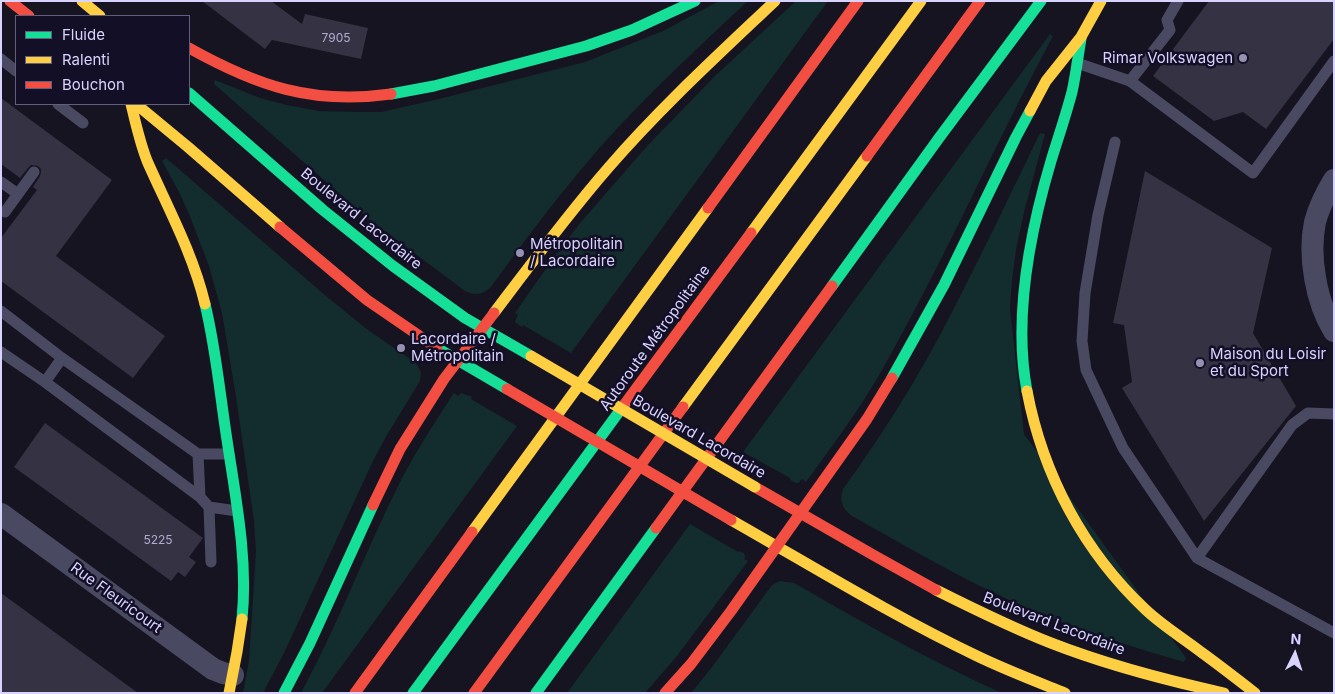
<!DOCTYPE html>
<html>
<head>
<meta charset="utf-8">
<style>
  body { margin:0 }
  #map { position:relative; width:1335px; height:694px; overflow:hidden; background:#161421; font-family:Inter,sans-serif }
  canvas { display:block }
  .frame { position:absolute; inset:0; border:2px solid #d9d4ff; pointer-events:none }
  .legend { position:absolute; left:15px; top:15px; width:175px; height:90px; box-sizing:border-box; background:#130f26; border:1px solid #625e7d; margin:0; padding:6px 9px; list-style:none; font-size:15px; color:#d9d4ff }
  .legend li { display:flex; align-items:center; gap:10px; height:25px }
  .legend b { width:25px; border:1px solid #625e7d }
  .north { position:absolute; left:1270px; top:629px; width:50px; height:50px; -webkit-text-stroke:4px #130f26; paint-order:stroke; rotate:4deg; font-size:14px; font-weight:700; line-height:20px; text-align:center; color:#d9d4ff }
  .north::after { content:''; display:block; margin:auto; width:18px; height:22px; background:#d9d4ff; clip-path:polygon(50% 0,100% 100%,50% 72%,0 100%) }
</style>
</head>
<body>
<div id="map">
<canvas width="1335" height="694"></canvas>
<div class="frame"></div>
<ul class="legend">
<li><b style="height:6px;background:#16e098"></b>Fluide</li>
<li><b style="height:6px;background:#ffcf43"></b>Ralenti</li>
<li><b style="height:6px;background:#f24e42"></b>Bouchon</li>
</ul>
<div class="north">N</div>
</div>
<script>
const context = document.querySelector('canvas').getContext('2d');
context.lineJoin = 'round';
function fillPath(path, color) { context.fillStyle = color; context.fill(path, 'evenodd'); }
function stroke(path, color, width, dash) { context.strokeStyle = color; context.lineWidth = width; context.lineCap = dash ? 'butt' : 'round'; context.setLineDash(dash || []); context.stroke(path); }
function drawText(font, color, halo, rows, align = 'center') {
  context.font = font + ' Inter,sans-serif'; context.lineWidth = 5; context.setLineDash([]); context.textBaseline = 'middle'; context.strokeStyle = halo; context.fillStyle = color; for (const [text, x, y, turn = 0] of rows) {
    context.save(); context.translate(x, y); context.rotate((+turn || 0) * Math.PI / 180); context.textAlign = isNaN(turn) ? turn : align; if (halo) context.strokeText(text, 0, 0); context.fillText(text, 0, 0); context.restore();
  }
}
fillPath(new Path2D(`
  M719,1H748C689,56 630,110 579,172C548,209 519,248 491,287C483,295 475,296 465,291L370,220L214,84L215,80L260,98L287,105L319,111L355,112H381L439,99L585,62L663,31Z
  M796,1H828L571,353L523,325L522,327L516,323L515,321L518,315L515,313L547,267L580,223L649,144L715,76Z
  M1050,34L1053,36C994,146 944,261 882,370C860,409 832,446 806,482L802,479L798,483H796L790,480V478L743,452Z
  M1040,133L1045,134L1024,212L1016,250L1012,280L1010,309L1024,434L1186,658L1184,662C1125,645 1065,626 1009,600C955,575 904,545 852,516C842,509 839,501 843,489C883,434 920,375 951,314C982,254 1011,193 1040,133Z
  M166,158L326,296L368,330L416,363L421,372L420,381L387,435L373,461L284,653L263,693H243L249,661L256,551L254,521L236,397L222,313L209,266L189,214L179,192L162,161Z
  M454,393L458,396L461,393L472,397L471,399L517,426L322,693H301C339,623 366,549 402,478C418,448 436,420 454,393Z
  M690,524L738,552L739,551L744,553L745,557L744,559L748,561L677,656L645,693H567Z
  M780,581L794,583C862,622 930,661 1002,693H691L712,667L772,585Z`), '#132c2d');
fillPath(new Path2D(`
  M202,1H271L302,24L305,14L368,28L361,59L272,40L265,49Z
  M1209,1H1334V39L1266,129L1243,112L1214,121L1153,76Z
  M1,98L112,180L56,256L165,336L133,378L1,281V238L37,190L33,187L40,176L41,172V169L38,166L31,165L28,168L20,178L1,164Z
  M1145,171L1272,248L1253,333L1296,406L1204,521L1122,388L1132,382L1124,325L1113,323Z
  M45,423L203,538L189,557L196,562L185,577L178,572L171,581L14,467Z
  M1,593L138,693H1Z`), '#343243');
stroke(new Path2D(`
  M1,59L16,71
  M1077,63L1130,81L1170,30L1167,20L1178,1
  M1130,81L1253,173L1334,61
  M58,104L83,123
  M1115,142L1098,215L1085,293L1082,341L1086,370L1123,448L1197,558L1334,633
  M1,182L18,194L5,212
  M18,194L34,172
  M1,311L62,358L198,454L200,497
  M1,352L45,382L200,497L209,507L211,562
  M45,382L62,358
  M198,454H229
  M209,507L237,511
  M1197,558L1292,425L1308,413L1334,414`), '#4a4962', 11);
stroke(new Path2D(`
  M1334,180C1326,193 1319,207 1315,222C1308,256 1316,302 1334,331
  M1,514L213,669L223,673L233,675`), '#4a4962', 22);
stroke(new Path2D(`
  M189,93L323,210L393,266L465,318L531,356
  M391,94L434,86L586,46L632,30L695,1
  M832,286L939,138L1041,1
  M205,304C216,349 220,395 227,440C236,500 248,559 242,619
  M437,348L507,389
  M892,378L944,285L1016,137L1030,111
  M1027,391C1013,318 1030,232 1051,161C1058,138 1066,115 1072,92C1076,74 1078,56 1081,39
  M284,693L310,643L373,505
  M413,693L624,405
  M536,693L656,528`), '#16e098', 11);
stroke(new Path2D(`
  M82,1L100,16
  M131,104C136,124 140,144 148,163C169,210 193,254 205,304
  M136,104L188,147L280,227
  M1030,111L1046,81L1081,37L1101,1
  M751,233L921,1
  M494,313C531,264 568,214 609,167C660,108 718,55 775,1
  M1027,391C1043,475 1084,552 1146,610C1163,626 1183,638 1201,652C1219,665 1237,679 1255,693
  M683,407L867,156
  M731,520C812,566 893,616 977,656C1006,670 1035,681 1065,693
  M472,532L708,208
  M936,590C974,609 1012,628 1051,643C1107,665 1165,680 1224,693
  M229,693L237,652L242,619`), '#ffcf43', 11);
stroke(new Path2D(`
  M10,1L29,16
  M189,48C257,86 312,105 391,94
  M867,156L980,1
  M708,208L858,1
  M280,227L367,300L437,348
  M624,405L751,233
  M755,487L875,556L936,590
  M373,505L400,449L444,379L494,313
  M656,528L832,286
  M355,693L472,532
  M474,693L683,407
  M665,693L691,664L731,611L867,419L892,378`), '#f24e42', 11);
stroke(new Path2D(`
  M531,356L755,487`), '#ffcf43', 11);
stroke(new Path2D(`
  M507,389L731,520`), '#f24e42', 11);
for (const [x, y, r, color] of [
  [1243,58,5,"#9591b1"],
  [520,253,5,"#9591b1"],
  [401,348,5,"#9591b1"],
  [1200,363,5,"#9591b1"]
]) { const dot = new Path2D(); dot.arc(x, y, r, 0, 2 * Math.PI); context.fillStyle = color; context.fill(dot); stroke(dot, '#130f26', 2); }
drawText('12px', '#b0acd0', null, [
  ["7905",336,38],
  ["5225",158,540]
]);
drawText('15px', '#d9d4ff', '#130f26', [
  ["Rimar Volkswagen",1233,58,"right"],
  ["Métropolitain",530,244],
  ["/ Lacordaire",530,261],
  ["Lacordaire /",411,339],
  ["Métropolitain",411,356],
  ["Maison du Loisir",1210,354],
  ["et du Sport",1210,371]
], 'left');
drawText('15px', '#d9d4ff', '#130f26', [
  ["Boulevard Lacordaire",361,219,39],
  ["Autoroute Métropolitaine",655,338,-54],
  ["Boulevard Lacordaire",699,437,30],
  ["Rue Fleuricourt",116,598,36],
  ["Boulevard Lacordaire",1054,624,21]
]);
</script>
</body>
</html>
